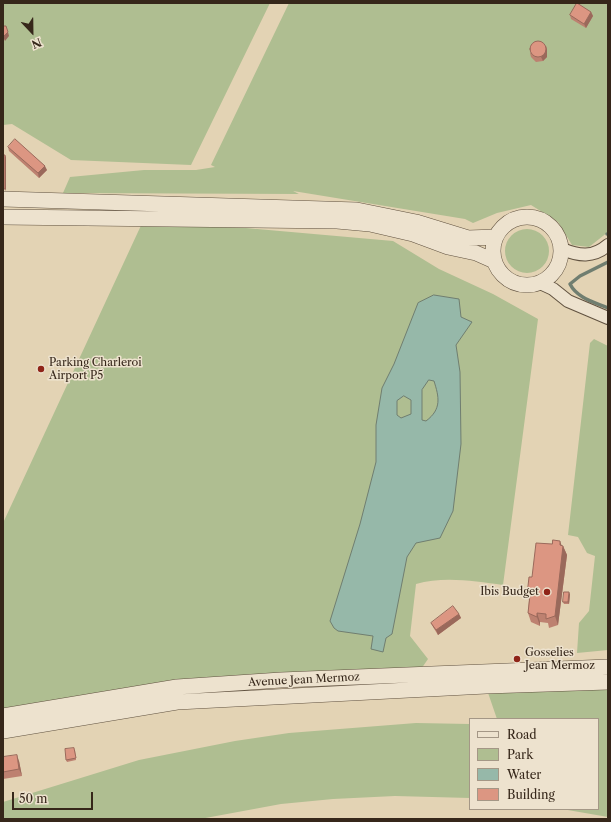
<!DOCTYPE html>
<html>
<head>
<meta charset="utf-8">
<style>
  body { margin:0 }
  #map { position:relative; width:611px; height:822px; overflow:hidden; background:#e3d3b4; font-family:"Libre Caslon Text",serif }
  canvas { display:block }
  .frame { position:absolute; inset:0; border:4px solid #36271a; pointer-events:none }
  .legend { position:absolute; left:469px; top:718px; width:130px; height:92px; box-sizing:border-box; background:#ede2ce; border:1px solid #a49786; margin:0; padding:5px 7px; list-style:none; font-size:12px; color:#36271a }
  .legend li { display:flex; align-items:center; gap:8px; height:20px }
  .legend b { width:20px; border:1px solid #a49786 }
  .north { position:absolute; left:12px; top:12px; width:40px; height:40px; -webkit-text-stroke:3px #ede2ce; paint-order:stroke; rotate:158deg; font-size:11px; font-weight:700; line-height:16px; text-align:center; color:#36271a }
  .north::after { content:''; display:block; margin:auto; width:14px; height:18px; background:#36271a; clip-path:polygon(50% 0,100% 100%,50% 72%,0 100%) }
  .scale { position:absolute; left:12px; top:792px; width:81px; height:18px; box-sizing:border-box; border:2px solid #36271a; border-top:0; padding-left:5px; font-size:12px; line-height:14px; white-space:nowrap; color:#36271a; -webkit-text-stroke:3px #ede2ce; paint-order:stroke }
</style>
</head>
<body>
<div id="map">
<canvas width="611" height="822"></canvas>
<div class="frame"></div>
<ul class="legend">
<li><b style="height:5px;background:#ede2ce"></b>Road</li>
<li><b style="height:11px;background:#afbe91"></b>Park</li>
<li><b style="height:11px;background:#96b8a9"></b>Water</li>
<li><b style="height:11px;background:#dc9682"></b>Building</li>
</ul>
<div class="north">N</div>
<div class="scale">50 m</div>
</div>
<script>
const context = document.querySelector('canvas').getContext('2d');
context.lineJoin = 'round';
function fillPath(path, color) { context.fillStyle = color; context.fill(path, 'evenodd'); }
function stroke(path, color, width, dash) { context.strokeStyle = color; context.lineWidth = width; context.lineCap = dash ? 'butt' : 'round'; context.setLineDash(dash || []); context.stroke(path); }
function drawText(font, color, halo, rows, align = 'center') {
  context.font = font + ' "Libre Caslon Text",serif'; context.lineWidth = 3; context.setLineDash([]); context.textBaseline = 'middle'; context.strokeStyle = halo; context.fillStyle = color; for (const [text, x, y, turn = 0] of rows) {
    context.save(); context.translate(x, y); context.rotate((+turn || 0) * Math.PI / 180); context.textAlign = isNaN(turn) ? turn : align; if (halo) context.strokeText(text, 0, 0); context.fillText(text, 0, 0); context.restore();
  }
}
fillPath(new Path2D(`
  M3,3H270L191,165L71,160L12,124L3,125Z
  M289,3H608V232L589,247L572,245L558,222L531,205L497,213L473,223L465,219L293,191L299,194L63,193L70,177L144,170H196L215,167L211,165Z
  M144,219L393,241L439,269L493,294L538,319L503,585C475,581 443,576 416,584L410,636L428,659L417,675L281,680L3,716V523Z
  M505 251a22 22 0 1 1 44 0a22 22 0 1 1-44 0Z
  M594,339L608,346V650L577,653L579,623L589,611L595,556L587,553L578,537L568,535L590,343Z
  M608,682V817L562,809H598V719H497L486,687Z
  M416,723L470,724V798L395,796L333,799L281,804L200,819H3V802L139,760L235,741L289,733Z`), '#afbe91');
const water = new Path2D(`
  M434,295L459,299L461,317L472,322L456,345L460,372L461,444L453,511L440,538L416,543L407,557L392,634L386,638L383,652L371,649L373,636L338,631L334,628L330,621L360,524L376,462V425L382,388L394,364L418,303ZM429,380L434,381C439,397 442,409 426,421L422,420V390ZM404,396L411,400V414L401,418L397,415V401Z`);
fillPath(water, '#96b8a9');
stroke(water, '#707e70', 1);
stroke(new Path2D(`
  M607,234H608
  M608,262L580,276L570,284C577,298 594,302 608,308`), '#707e70', 3.5);
const minor = new Path2D(`
  M562,249C579,256 593,258 608,245
  M540,283L553,289L568,301L608,318`);
const tertiary = new Path2D(`
  M3,199L357,210L416,222L468,238L496,237
  M493 251a34 34 0 1 1 68 0a34 34 0 1 1-68 0Z
  M3,217L337,221L370,224L413,234L448,247L476,253L494,261
  M3,716L177,687L281,680L608,667
  M3,731L177,702L486,686L608,682`);
stroke(minor, '#615240', 14);
stroke(tertiary, '#615240', 16);
stroke(minor, '#ede2ce', 12);
stroke(tertiary, '#ede2ce', 15);
fillPath(new Path2D(`
  M591,12L593,16L586,28L571,19L570,15Z
  M546,46L547,50V57L543,61L536,62L531,57L530,53Z
  M8,147L47,170L39,178L9,151Z
  M562,546H563L567,555L558,625L549,628L548,623L540,622V626L531,622L528,613L529,600L527,595L532,577Z
  M570,594L569,604H564L563,602Z
  M459,614L461,618L438,635L433,627L431,623Z
  M75,750L76,760L67,762L66,760Z
  M3,757L19,761L22,776L3,779Z`), '#bd8170');
fillPath(new Path2D(`
  M591,12L593,16L586,28L584,24Z
  M8,32L9,36L5,41L3,37Z
  M546,46L547,50V57L543,61L541,57Z
  M5,155L6,157V191L5,189Z
  M45,166L47,170L39,178L38,173Z
  M560,541L563,549V546L567,555L558,625L555,616Z
  M569,592L570,594L569,604L568,602Z
  M537,613L540,622V626L537,617Z
  M459,614L461,618L438,635L436,630Z
  M17,755L19,761L22,776L19,769Z`), '#9a695b');
const building = new Path2D(`
  M577,3L591,12L584,24L570,15Z
  M3,26H6L8,32L3,37Z
  M530 49a8 8 0 1 1 16 0a8 8 0 1 1-16 0Z
  M15,139L45,166L38,173L8,147Z
  M3,155H5V189H3Z
  M553,540L560,541V545L563,546L555,616L546,619V614L537,613V617L528,613L530,595H527L529,577H532L536,543L552,544Z
  M564,592H569L568,602H563Z
  M453,606L459,614L436,630L431,623Z
  M74,748L76,758L66,760L65,749Z
  M17,755L19,769L3,772V757Z`);
fillPath(building, '#dc9682');
stroke(building, '#9a695b', 1);
for (const [x, y, r, color] of [
  [41,369,4,"#8f2418"],
  [547,592,4,"#8f2418"],
  [517,659,4,"#8f2418"]
]) { const dot = new Path2D(); dot.arc(x, y, r, 0, 2 * Math.PI); context.fillStyle = color; context.fill(dot); stroke(dot, '#ede2ce', 1.5); }
drawText('11px', '#36271a', '#ede2ce', [
  ["Parking Charleroi",49,363],
  ["Airport P5",49,376],
  ["Ibis Budget",539,592,"right"],
  ["Gosselies",525,653],
  ["Jean Mermoz",525,666]
], 'left');
drawText('11px', '#36271a', '#ede2ce', [
  ["Avenue Jean Mermoz",304,680,-3]
]);
</script>
</body>
</html>
